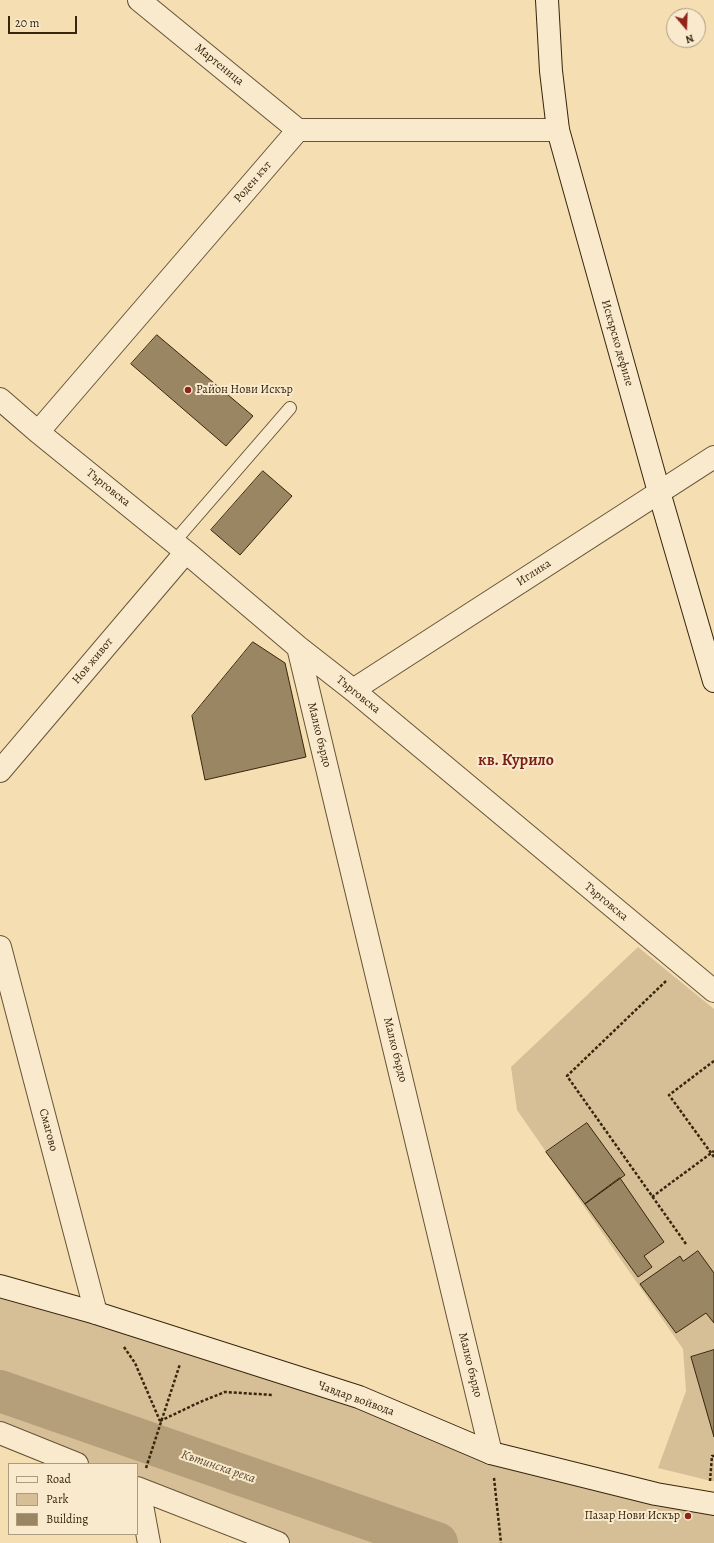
<!DOCTYPE html>
<html>
<head>
<meta charset="utf-8">
<style>
  body { margin:0 }
  #map { position:relative; width:714px; height:1543px; overflow:hidden; background:#f6deb3; font-family:Alegreya,serif }
  canvas { display:block }
  .legend { position:absolute; left:8px; top:1463px; width:130px; height:72px; box-sizing:border-box; background:#f9eace; border:1px solid #ab9c80; margin:0; padding:5px 7px; list-style:none; font-size:12px; color:#37260c }
  .legend li { display:flex; align-items:center; gap:8px; height:20px }
  .legend b { width:20px; border:1px solid #ab9c80 }
  .north { position:absolute; left:666px; top:8px; width:40px; height:40px; box-sizing:border-box; background:#f9eace; border:1px solid #ab9c80; border-radius:50%; rotate:161deg; font-size:11px; font-weight:700; line-height:16px; text-align:center; color:#37260c }
  .north::after { content:''; display:block; margin:auto; width:14px; height:18px; background:#8f2418; clip-path:polygon(50% 0,100% 100%,50% 72%,0 100%) }
  .scale { position:absolute; left:8px; top:16px; width:69px; height:18px; box-sizing:border-box; border:2px solid #37260c; border-top:0; padding-left:5px; font-size:12px; line-height:14px; white-space:nowrap; color:#37260c; -webkit-text-stroke:3px #f9eace; paint-order:stroke }
</style>
</head>
<body>
<div id="map">
<canvas width="714" height="1543"></canvas>
<ul class="legend">
<li><b style="height:5px;background:#f9eace"></b>Road</li>
<li><b style="height:11px;background:#d6bf97"></b>Park</li>
<li><b style="height:11px;background:#9a8663"></b>Building</li>
</ul>
<div class="north">N</div>
<div class="scale">20 m</div>
</div>
<script>
const context = document.querySelector('canvas').getContext('2d');
context.lineJoin = 'round';
function fillPath(path, color) { context.fillStyle = color; context.fill(path, 'evenodd'); }
function stroke(path, color, width, dash) { context.strokeStyle = color; context.lineWidth = width; context.lineCap = dash ? 'butt' : 'round'; context.setLineDash(dash || []); context.stroke(path); }
function drawText(font, color, halo, rows, align = 'center') {
  context.font = font + ' Alegreya,serif'; context.lineWidth = 4; context.setLineDash([]); context.textBaseline = 'middle'; context.strokeStyle = halo; context.fillStyle = color; for (const [text, x, y, turn = 0] of rows) {
    context.save(); context.translate(x, y); context.rotate((+turn || 0) * Math.PI / 180); context.textAlign = isNaN(turn) ? turn : align; if (halo) context.strokeText(text, 0, 0); context.fillText(text, 0, 0); context.restore();
  }
}
fillPath(new Path2D(`
  M638,947L714,1009V1481H711L658,1468L686,1391L683,1349L517,1110L511,1067Z
  M0,1286L491,1453L714,1504V1543H278L137,1488V1464H77L0,1433Z`), '#d6bf97');
stroke(new Path2D(`
  M0,1391L437,1543`), '#b59f7a', 42);
const building = new Path2D(`
  M157,335L253,416L226,446L131,364Z
  M263,471L292,496L240,555L211,530Z
  M253,642L285,663L306,757L205,780L192,716Z
  M587,1123L625,1175L585,1204L546,1152Z
  M620,1178L664,1242L644,1256L652,1267L638,1277L585,1204Z
  M698,1251L714,1273V1323L706,1313L676,1333L640,1284L680,1256L683,1261Z
  M714,1350V1437L691,1357Z`);
fillPath(building, '#9a8663');
stroke(building, '#37260c', 1);
const lane = new Path2D(`
  M174,542L290,408`);
const street = new Path2D(`
  M139,0L298,130
  M0,399L38,432L186,552L298,647L353,690L714,991
  M38,432L298,130H558
  M298,647L491,1453
  M353,690L714,457
  M0,771L186,552
  M0,947L96,1313
  M0,1433L77,1464
  M137,1488L278,1543
  M139,1489L149,1543`);
const secondary = new Path2D(`
  M547,0L551,71L558,130L659,492L714,681
  M0,1286L96,1313L359,1397L491,1453L656,1494L714,1504`);
stroke(lane, '#675436', 14);
stroke(street, '#675436', 24);
stroke(secondary, '#37260c', 24);
stroke(new Path2D(`
  M666,981L567,1076L686,1244
  M714,1061L669,1095L714,1157
  M652,1197L714,1151
  M124,1347L135,1363L160,1421
  M160,1421L200,1402L225,1392L273,1395
  M146,1468L180,1364
  M494,1478L501,1543
  M710,1481L712,1456H714`), '#37260c', 2.5, [3, 2]);
stroke(lane, '#f9eace', 12);
stroke(street, '#f9eace', 22);
stroke(secondary, '#f9eace', 22);
for (const [x, y, r, color] of [
  [188,390,4,"#8f2418"],
  [688,1516,4,"#8f2418"]
]) { const dot = new Path2D(); dot.arc(x, y, r, 0, 2 * Math.PI); context.fillStyle = color; context.fill(dot); stroke(dot, '#f9eace', 1.5); }
drawText('12px', '#37260c', '#f9eace', [
  ["Мартеница",219,65,39],
  ["Роден кът",253,182,-49],
  ["Искърско дефиле",617,343,74],
  ["Търговска",108,488,39],
  ["Иглика",534,573,-33],
  ["Нов живот",93,661,-50],
  ["Търговска",358,695,39],
  ["Малко бърдо",319,735,76],
  ["Търговска",606,902,40],
  ["Малко бърдо",395,1050,76],
  ["Смагово",48,1130,75],
  ["Малко бърдо",470,1365,76],
  ["Чавдар войвода",356,1399,20]
]);
drawText('12px', '#37260c', '#f9eace', [
  ["Район Нови Искър",196,390],
  ["Пазар Нови Искър",680,1516,"right"]
], 'left');
drawText('italic 13px', '#5d4a2d', '#f9eace', [
  ["Кътинска река",218,1467,19]
]);
drawText('bold 16px', '#7a1f14', '#f9eace', [
  ["кв. Курило",516,761]
]);
</script>
</body>
</html>
